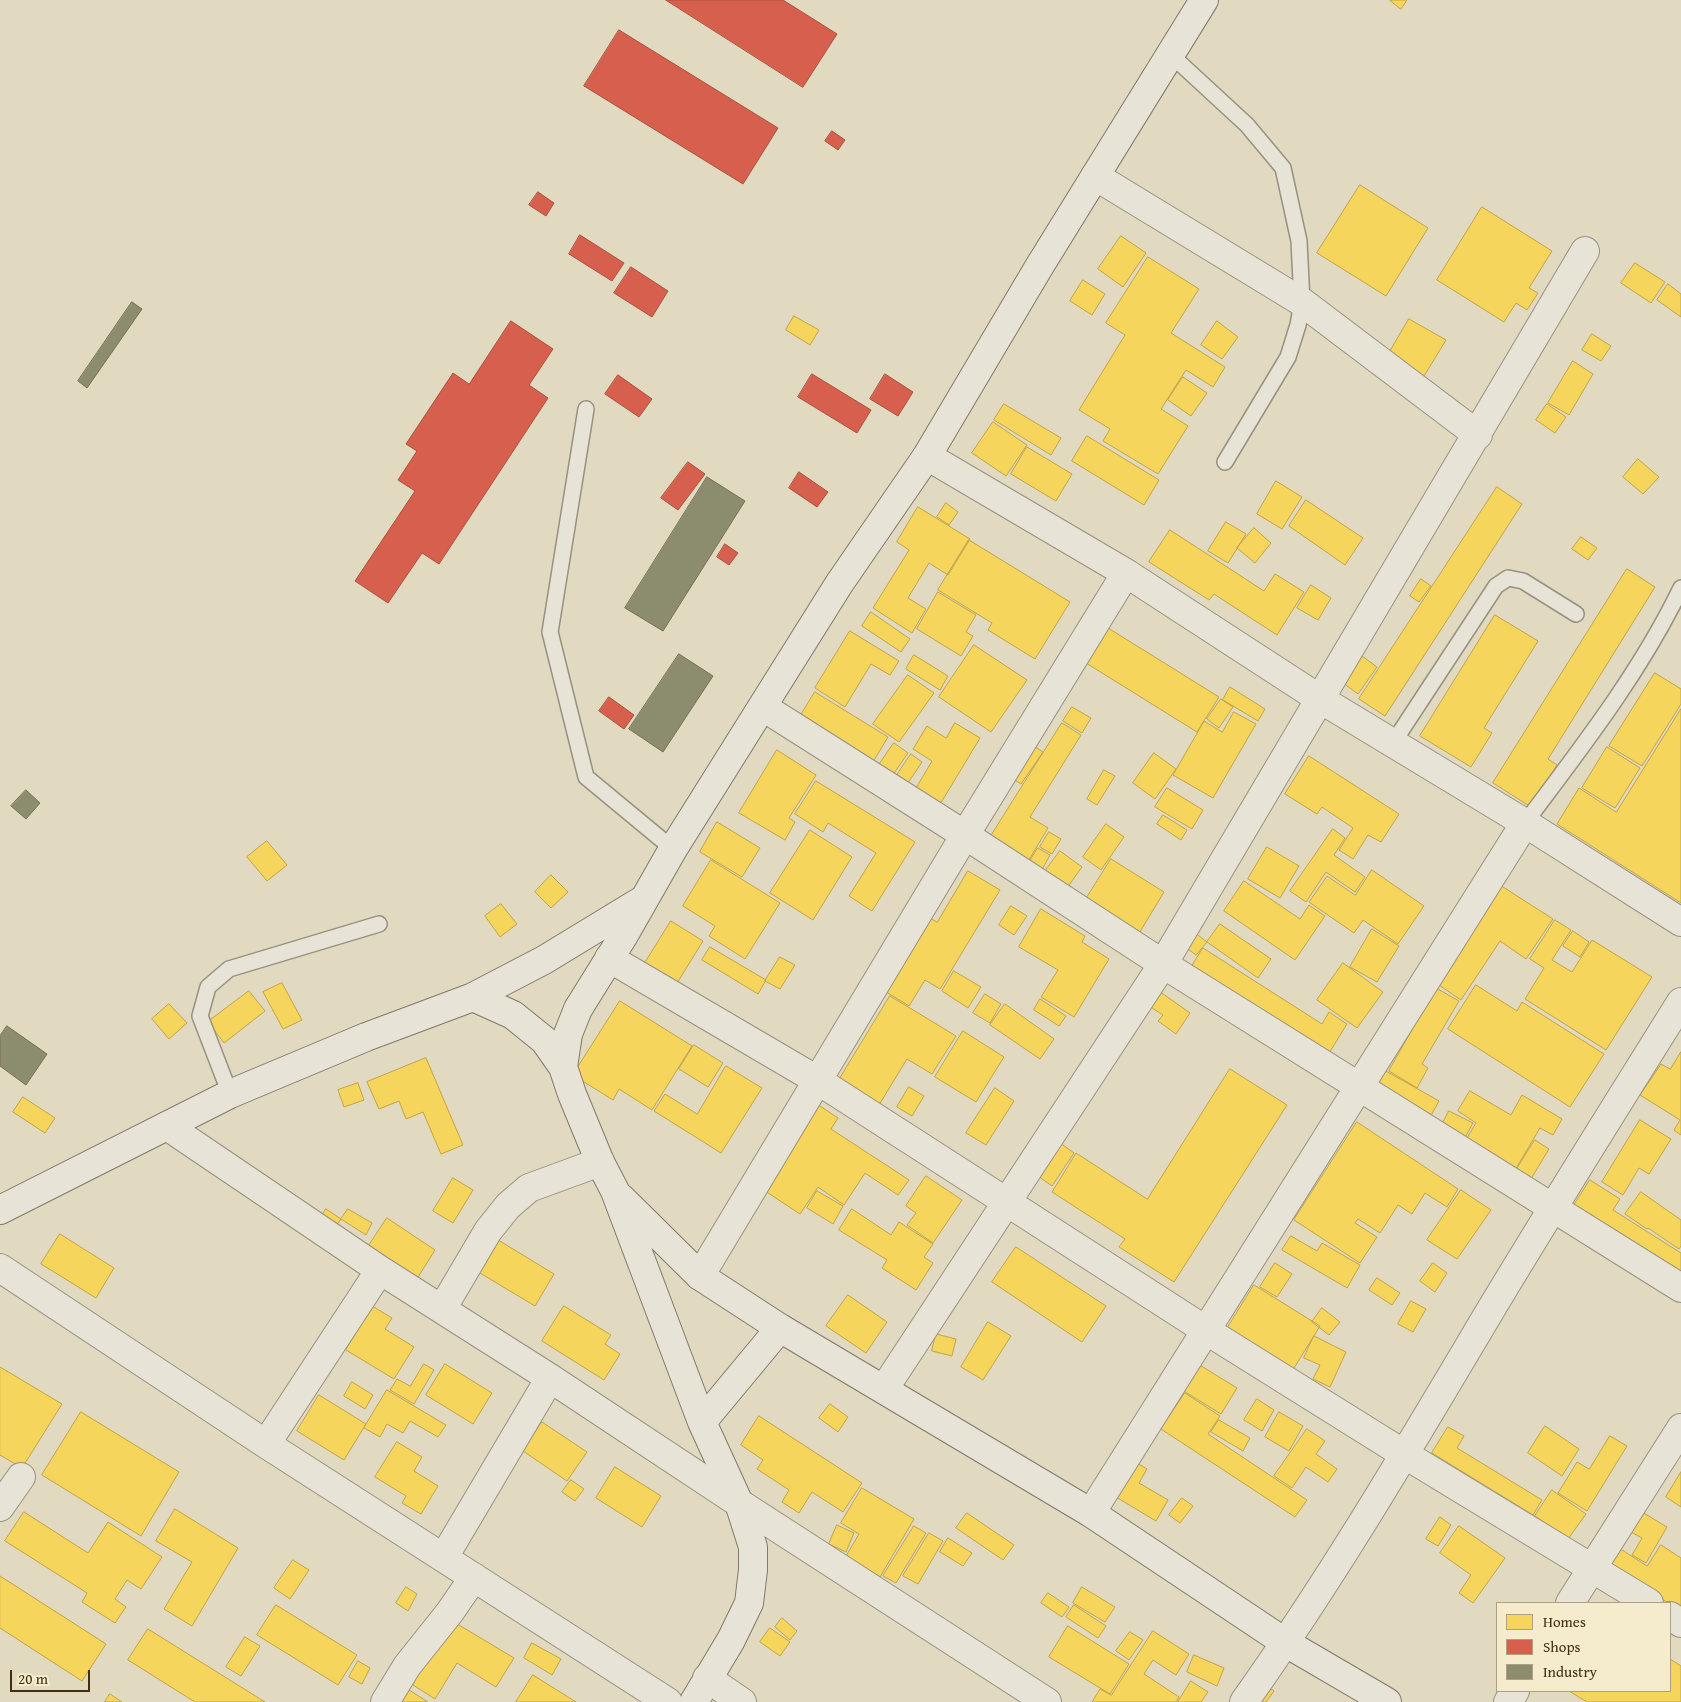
<!DOCTYPE html>
<html>
<head>
<meta charset="utf-8">
<style>
  body { margin:0 }
  #map { position:relative; width:1681px; height:1702px; overflow:hidden; background:#e1d9c0; font-family:"Gentium Book Plus",serif }
  canvas { display:block }
  .legend { position:absolute; left:1496px; top:1602px; width:175px; height:90px; box-sizing:border-box; background:#f5eccd; border:1px solid #aea081; margin:0; padding:6px 9px; list-style:none; font-size:15px; color:#432e10 }
  .legend li { display:flex; align-items:center; gap:10px; height:25px }
  .legend b { width:25px; border:1px solid #aea081 }
  .scale { position:absolute; left:10px; top:1670px; width:80px; height:22px; box-sizing:border-box; border:2px solid #432e10; border-top:0; padding-left:6px; font-size:15px; line-height:18px; white-space:nowrap; color:#432e10; -webkit-text-stroke:4px #f5eccd; paint-order:stroke }
</style>
</head>
<body>
<div id="map">
<canvas width="1681" height="1702"></canvas>
<ul class="legend">
<li><b style="height:14px;background:#f6d55c"></b>Homes</li>
<li><b style="height:14px;background:#d6604d"></b>Shops</li>
<li><b style="height:14px;background:#8c8c6e"></b>Industry</li>
</ul>
<div class="scale">20 m</div>
</div>
<script>
const context = document.querySelector('canvas').getContext('2d');
context.lineJoin = 'round';
function fillPath(path, color) { context.fillStyle = color; context.fill(path, 'evenodd'); }
function stroke(path, color, width, dash) { context.strokeStyle = color; context.lineWidth = width; context.lineCap = dash ? 'butt' : 'round'; context.setLineDash(dash || []); context.stroke(path); }
const homes = new Path2D(`
  M1390,0H1407L1401,9Z
  M1360,185L1428,228L1386,296L1317,253Z
  M1482,207L1552,251L1529,288L1538,293L1527,310L1516,303L1504,322L1437,280Z
  M1121,236L1146,253L1123,287L1098,269Z
  M1148,257L1199,289L1171,333L1225,367L1213,387L1186,370L1161,409L1188,426L1158,474L1103,441L1110,429L1079,410L1125,335L1106,323Z
  M1635,263L1665,282L1651,303L1621,283Z
  M1083,280L1105,294L1092,315L1070,301Z
  M1668,284L1681,294V317L1657,300Z
  M794,316L819,330L810,345L786,330Z
  M1409,319L1446,340L1421,381L1385,360Z
  M1217,321L1238,337L1222,359L1201,345Z
  M1592,334L1611,346L1601,361L1582,350Z
  M1573,361L1593,374L1569,415L1548,403Z
  M1183,377L1207,393L1191,416L1168,400Z
  M1004,404L1061,438L1051,455L994,420Z
  M1547,404L1566,417L1555,433L1536,420Z
  M993,422L1027,445L1006,476L972,453Z
  M1087,436L1159,480L1144,505L1072,461Z
  M1027,447L1072,474L1056,501L1011,474Z
  M1638,459L1659,477L1643,494L1623,477Z
  M1276,481L1302,497L1282,529L1257,514Z
  M1497,487L1522,504L1385,716L1359,699Z
  M1306,500L1363,538L1345,565L1289,526Z
  M946,503L958,512L949,525L937,517Z
  M918,507L970,539L948,575L929,563L908,598L926,609L912,633L873,608L909,550L897,542Z
  M1226,522L1246,534L1228,563L1208,551Z
  M1254,528L1271,543L1255,563L1237,548Z
  M1170,530L1264,591L1275,574L1304,592L1277,635L1214,594L1209,600L1149,562Z
  M1581,537L1597,548L1588,560L1572,549Z
  M969,540L1070,602L1035,659L988,630L992,623L938,590Z
  M1627,569L1655,587L1548,759L1557,765L1531,807L1493,783Z
  M1421,579L1431,586L1419,602L1410,596Z
  M1311,585L1331,598L1318,620L1297,608Z
  M938,592L976,615L966,632L973,636L961,656L917,629Z
  M871,612L910,639L901,652L862,626Z
  M1495,615L1538,641L1484,728L1492,733L1471,767L1420,736Z
  M1108,628L1219,697L1197,732L1086,663Z
  M850,631L899,661L890,675L871,664L845,707L815,688Z
  M974,645L1027,680L991,732L939,697Z
  M1347,645L1377,667L1358,694L1328,672Z
  M914,655L948,676L940,690L906,669Z
  M1655,673L1681,689V704L1642,766L1609,746Z
  M908,675L934,693L899,742L873,724Z
  M1230,687L1265,709L1258,721L1223,700Z
  M815,692L888,737L870,767L796,723Z
  M1221,699L1233,707L1219,728L1207,719Z
  M1072,707L1091,718L1082,733L1063,721Z
  M1681,709V903L1557,824L1579,788L1616,812Z
  M1234,712L1256,724L1213,798L1173,775L1204,721L1222,732Z
  M955,723L980,738L936,811L912,795L932,761L913,749L927,726L946,738Z
  M1062,723L1081,735L1030,817L1048,828L1024,868L986,844Z
  M894,743L908,753L890,779L876,769Z
  M1031,744L1043,752L1021,784L1009,776Z
  M1607,747L1640,768L1615,808L1582,788Z
  M777,750L816,775L789,818L795,822L785,840L739,813Z
  M1154,753L1176,769L1155,799L1133,783Z
  M911,754L922,762L906,786L895,778Z
  M1309,756L1399,814L1381,842L1368,835L1353,859L1339,850L1353,828L1322,807L1317,814L1285,794Z
  M1104,770L1115,776L1097,805L1087,799Z
  M816,781L915,842L872,911L849,896L876,853L828,823L823,832L795,814Z
  M1167,788L1203,810L1192,829L1155,807Z
  M1163,815L1187,830L1181,840L1157,824Z
  M717,822L760,848L742,877L700,852Z
  M1106,824L1124,837L1101,870L1083,857Z
  M1333,829L1345,838L1334,855L1365,877L1355,892L1326,872L1306,902L1290,891Z
  M810,830L852,857L813,920L770,893Z
  M1049,832L1061,839L1052,854L1040,847Z
  M267,841L287,865L267,881L247,857Z
  M1267,847L1299,866L1280,898L1248,879Z
  M1038,848L1050,855L1038,877L1025,869Z
  M1060,851L1082,867L1059,899L1037,882Z
  M1111,859L1164,892L1132,945L1078,912Z
  M711,860L780,903L745,959L709,936L715,926L683,906Z
  M1372,870L1424,906L1398,944L1363,920L1354,933L1309,902L1327,876L1355,895Z
  M968,871L1000,890L940,989L925,980L909,1006L883,990L928,917L937,922Z
  M551,875L568,892L551,908L535,892Z
  M1244,881L1300,919L1309,905L1325,916L1295,960L1224,911Z
  M1500,885L1553,919L1526,959L1500,941L1461,1000L1436,983Z
  M501,904L517,924L500,937L485,916Z
  M1011,906L1027,916L1014,935L999,925Z
  M1041,909L1085,936L1082,942L1109,959L1074,1017L1041,997L1058,970L1019,947Z
  M1555,920L1571,930L1552,960L1572,972L1592,940L1652,977L1606,1050L1525,999L1544,968L1530,959Z
  M671,921L703,941L674,988L642,968Z
  M1220,924L1271,959L1258,978L1207,942Z
  M1372,929L1399,946L1377,982L1350,967Z
  M1573,931L1589,942L1580,957L1563,946Z
  M1194,932L1207,942L1196,955L1184,946Z
  M710,947L766,980L758,994L702,960Z
  M1203,948L1322,1024L1329,1012L1347,1024L1326,1058L1189,971Z
  M780,957L795,965L780,989L765,981Z
  M1343,963L1383,992L1357,1028L1317,1000Z
  M954,971L981,987L968,1008L942,991Z
  M282,983L302,1020L283,1029L263,992Z
  M1476,985L1517,1011L1522,1002L1604,1054L1570,1107L1448,1029Z
  M1436,988L1459,1001L1422,1064L1428,1068L1417,1088L1389,1071Z
  M249,991L265,1011L224,1043L208,1022Z
  M1159,991L1190,1013L1176,1034L1158,1021L1163,1015L1149,1006Z
  M985,994L1001,1004L990,1023L973,1013Z
  M890,996L956,1036L932,1074L907,1059L879,1105L839,1080Z
  M1040,999L1066,1016L1059,1026L1034,1010Z
  M620,1001L692,1046L652,1110L619,1089L613,1100L573,1075Z
  M169,1004L187,1023L169,1039L152,1019Z
  M1005,1004L1054,1039L1040,1059L990,1025Z
  M963,1031L1004,1057L976,1102L935,1077Z
  M694,1045L723,1063L708,1087L679,1069Z
  M1681,1052V1135L1674,1130L1680,1120L1640,1095L1661,1064L1670,1069Z
  M426,1058L463,1145L441,1154L423,1112L406,1119L399,1101L379,1109L367,1082Z
  M726,1066L762,1088L721,1153L654,1111L665,1094L697,1114Z
  M1377,1066L1439,1101L1429,1119L1367,1084Z
  M1230,1069L1287,1105L1174,1282L1119,1247L1125,1239L1052,1192L1076,1153L1147,1199Z
  M358,1083L364,1100L344,1107L338,1090Z
  M909,1087L924,1096L912,1116L897,1107Z
  M995,1088L1014,1101L986,1145L966,1133Z
  M1470,1091L1511,1115L1522,1095L1562,1119L1553,1135L1540,1128L1508,1182L1464,1143L1476,1123L1458,1111Z
  M23,1097L55,1118L45,1133L13,1112Z
  M814,1102L838,1118L831,1129L909,1180L898,1195L865,1173L844,1205L818,1187L800,1214L762,1189Z
  M1449,1111L1473,1123L1463,1141L1440,1129Z
  M1640,1120L1671,1139L1649,1174L1639,1168L1623,1195L1602,1182Z
  M1357,1122L1458,1189L1447,1207L1425,1193L1412,1214L1398,1205L1380,1233L1358,1219L1355,1223L1377,1237L1360,1263L1294,1220Z
  M1056,1140L1074,1153L1052,1186L1034,1173Z
  M1535,1140L1549,1149L1523,1192L1508,1183Z
  M926,1176L962,1200L933,1243L907,1225L916,1213L906,1206Z
  M453,1178L473,1190L453,1223L433,1211Z
  M1590,1180L1620,1199L1613,1210L1681,1253V1286L1567,1216Z
  M1461,1190L1491,1210L1457,1259L1427,1240Z
  M817,1191L843,1206L833,1224L807,1208Z
  M1641,1192L1681,1220V1246L1679,1249L1648,1228L1647,1229L1625,1214Z
  M326,1209L341,1219L335,1228L320,1219Z
  M348,1209L372,1223L366,1235L341,1219Z
  M852,1209L891,1235L899,1222L933,1244L924,1257L933,1263L916,1290L882,1268L887,1260L839,1230Z
  M387,1218L435,1250L415,1282L366,1250Z
  M60,1234L114,1268L96,1298L41,1264Z
  M490,1235L554,1274L535,1306L470,1267Z
  M1291,1236L1317,1251L1322,1243L1360,1265L1347,1288L1282,1250Z
  M1016,1247L1106,1306L1082,1342L992,1282Z
  M1275,1263L1292,1274L1277,1297L1260,1287Z
  M1433,1263L1447,1273L1435,1292L1420,1281Z
  M1377,1278L1400,1293L1392,1305L1369,1290Z
  M1254,1285L1320,1326L1291,1373L1225,1332Z
  M848,1295L887,1322L866,1353L826,1326Z
  M1411,1301L1426,1309L1413,1332L1398,1324Z
  M372,1306L392,1318L385,1329L414,1347L394,1379L346,1350Z
  M564,1306L611,1335L605,1344L620,1354L604,1380L542,1341Z
  M1322,1308L1340,1322L1329,1335L1312,1322Z
  M988,1322L1011,1336L983,1380L961,1367Z
  M936,1334L956,1339L952,1356L932,1351Z
  M1314,1336L1346,1352L1330,1387L1313,1379L1320,1365L1304,1358Z
  M424,1364L434,1370L414,1404L390,1390L397,1379L410,1386Z
  M445,1364L492,1393L473,1424L426,1395Z
  M1198,1364L1237,1388L1221,1414L1182,1390Z
  M0,1367L62,1404L22,1468L0,1455Z
  M352,1382L373,1395L365,1409L344,1396Z
  M387,1390L446,1425L438,1437L410,1421L403,1433L387,1424L380,1437L364,1428Z
  M1185,1393L1220,1416L1208,1434L1307,1500L1295,1517L1161,1429Z
  M319,1395L366,1424L344,1460L297,1431Z
  M1257,1399L1274,1410L1262,1431L1244,1420Z
  M830,1404L848,1417L838,1432L819,1418Z
  M81,1412L179,1472L141,1536L42,1475Z
  M1279,1412L1303,1426L1289,1451L1265,1437Z
  M759,1416L862,1483L843,1512L812,1492L799,1513L782,1502L789,1490L757,1469L763,1460L741,1445Z
  M1219,1420L1250,1438L1243,1451L1211,1432Z
  M542,1422L587,1452L567,1481L523,1451Z
  M1545,1426L1579,1449L1562,1476L1528,1453Z
  M1448,1427L1464,1436L1457,1448L1542,1500L1533,1515L1432,1453Z
  M1307,1429L1325,1441L1316,1454L1337,1469L1328,1482L1306,1467L1292,1488L1274,1476Z
  M1610,1436L1627,1446L1587,1511L1558,1493L1577,1462L1589,1469Z
  M397,1442L422,1457L414,1471L438,1486L421,1514L402,1503L406,1496L375,1477Z
  M1127,1457L1147,1469L1139,1483L1168,1500L1156,1521L1106,1491Z
  M615,1467L661,1496L642,1527L596,1498Z
  M1681,1472V1507L1666,1497Z
  M571,1480L584,1489L575,1501L562,1492Z
  M862,1488L914,1519L880,1577L846,1556L859,1534L841,1523Z
  M1552,1490L1586,1514L1568,1539L1535,1516Z
  M1182,1498L1193,1506L1180,1523L1169,1515Z
  M175,1509L238,1548L192,1626L164,1609L192,1562L156,1541Z
  M24,1512L88,1553L108,1522L162,1557L141,1589L127,1580L115,1599L126,1607L115,1623L82,1602L87,1593L5,1541Z
  M1642,1512L1667,1527L1646,1563L1632,1555L1642,1538L1631,1532Z
  M967,1513L1014,1545L1003,1560L956,1528Z
  M1440,1517L1451,1525L1438,1546L1426,1539Z
  M837,1525L854,1533L846,1552L829,1544Z
  M914,1526L926,1533L896,1583L883,1576Z
  M1459,1526L1505,1558L1473,1603L1459,1593L1471,1575L1440,1553Z
  M929,1533L943,1541L918,1584L903,1576Z
  M948,1538L972,1553L963,1566L940,1552Z
  M1661,1545L1681,1558V1611L1608,1565L1619,1548L1647,1566Z
  M293,1560L309,1570L290,1599L274,1588Z
  M0,1576L106,1644L82,1681L0,1628Z
  M406,1587L417,1594L408,1611L396,1603Z
  M1082,1587L1115,1607L1105,1622L1073,1603Z
  M1048,1593L1069,1607L1062,1617L1041,1603Z
  M276,1605L357,1655L338,1685L257,1635Z
  M1074,1605L1106,1626L1098,1638L1066,1617Z
  M782,1618L797,1631L790,1640L775,1627Z
  M449,1619L514,1658L496,1687L457,1663L435,1699L410,1683Z
  M1068,1626L1129,1664L1110,1694L1049,1657Z
  M770,1628L790,1642L780,1656L760,1642Z
  M148,1629L265,1702H195L128,1660Z
  M1153,1631L1189,1654L1176,1675L1153,1660L1144,1674L1179,1697L1176,1702H1092L1100,1689L1111,1695Z
  M1130,1632L1143,1640L1129,1660L1116,1651Z
  M245,1637L260,1646L241,1676L226,1667Z
  M532,1643L561,1659L552,1675L524,1658Z
  M1194,1655L1224,1668L1217,1686L1187,1672Z
  M1670,1659L1681,1666V1702H1587L1569,1691H1670Z
  M358,1661L370,1668L362,1684L349,1677Z
  M533,1675L576,1702H516Z
  M1191,1681L1208,1692L1201,1702H1178Z
  M1263,1683L1274,1691L1266,1702H1250Z
  M406,1688L428,1702H397Z
  M110,1694L122,1702H105Z`);
fillPath(homes, '#f6d55c');
stroke(homes, '#c0a345', 1);
const shops = new Path2D(`
  M666,0H783L837,34L803,87Z
  M619,30L778,128L743,184L584,86Z
  M832,131L845,140L838,150L825,141Z
  M538,192L554,203L546,216L529,205Z
  M580,235L624,263L612,281L569,254Z
  M631,267L668,291L652,317L614,293Z
  M511,321L553,349L529,385L548,398L439,564L422,553L388,603L355,581L415,491L398,480L417,451L406,444L453,373L469,384Z
  M812,374L871,410L857,433L798,397Z
  M885,374L913,392L898,416L870,399Z
  M618,375L652,399L639,417L605,394Z
  M688,462L705,474L678,510L661,498Z
  M799,472L828,492L817,507L789,488Z
  M725,544L738,553L729,565L717,557Z
  M609,697L634,715L624,729L599,711Z`);
fillPath(shops, '#d6604d');
stroke(shops, '#aa513b', 1);
const industry = new Path2D(`
  M132,302L142,309L87,388L78,381Z
  M707,477L745,501L663,631L625,608Z
  M679,654L713,676L663,752L629,729Z
  M26,790L40,803L26,819L11,806Z
  M7,1026L47,1054L26,1085L0,1066V1036Z`);
fillPath(industry, '#8c8c6e');
stroke(industry, '#767052', 1);
const lane = new Path2D(`
  M1170,54L1247,125L1283,168L1299,241L1302,302L1298,325L1288,357L1225,462
  M586,409L550,632L586,777L673,849
  M1393,743L1496,586L1508,578L1523,581L1576,614
  M1525,823C1581,748 1640,673 1681,588
  M230,1094L200,1016L208,987L229,969L379,924`);
const street = new Path2D(`
  M1095,176L1302,302L1478,435
  M927,456L1126,573L1320,699L1525,823L1681,922
  M763,707L965,835L1163,964L1681,1288
  M609,958L817,1080L1207,1331L1404,1454L1649,1603
  M167,1126L380,1270L550,1378L739,1503L1047,1702
  M0,1268L266,1444L668,1702
  M700,1276L965,835L1126,573
  M442,1309L488,1231L508,1206L529,1188L600,1162
  M884,1389L1163,964L1585,251
  M266,1444L380,1270
  M0,1507L21,1477
  M1091,1513L1525,823
  M444,1557L550,1378
  M1570,1603L1681,1428
  M1670,1616L1681,1623
  M707,1678L742,1702
  M385,1702L407,1666L450,1612L474,1577
  M1244,1702C1332,1578 1409,1447 1487,1316C1550,1211 1616,1106 1681,1002
  M1508,1702L1515,1691`);
const secondary = new Path2D(`
  M473,997L513,1015L544,1040L563,1067
  M621,1198L700,1276L780,1328
  M0,1210L230,1094L366,1037L473,997L544,960L641,901
  M702,1422L615,1191L600,1162L572,1094L563,1067L568,1034L578,1009L624,935L673,849L839,584L927,456L1039,267L1204,0
  M694,1702L731,1640L749,1603L753,1570V1547L739,1503L702,1422L780,1328L1091,1513L1286,1643L1387,1702`);
stroke(lane, '#98917f', 18);
stroke(street, '#98917f', 30);
stroke(secondary, '#817969', 30);
stroke(lane, '#e7e3d6', 15);
stroke(street, '#e7e3d6', 28);
stroke(secondary, '#e7e3d6', 28);
</script>
</body>
</html>
